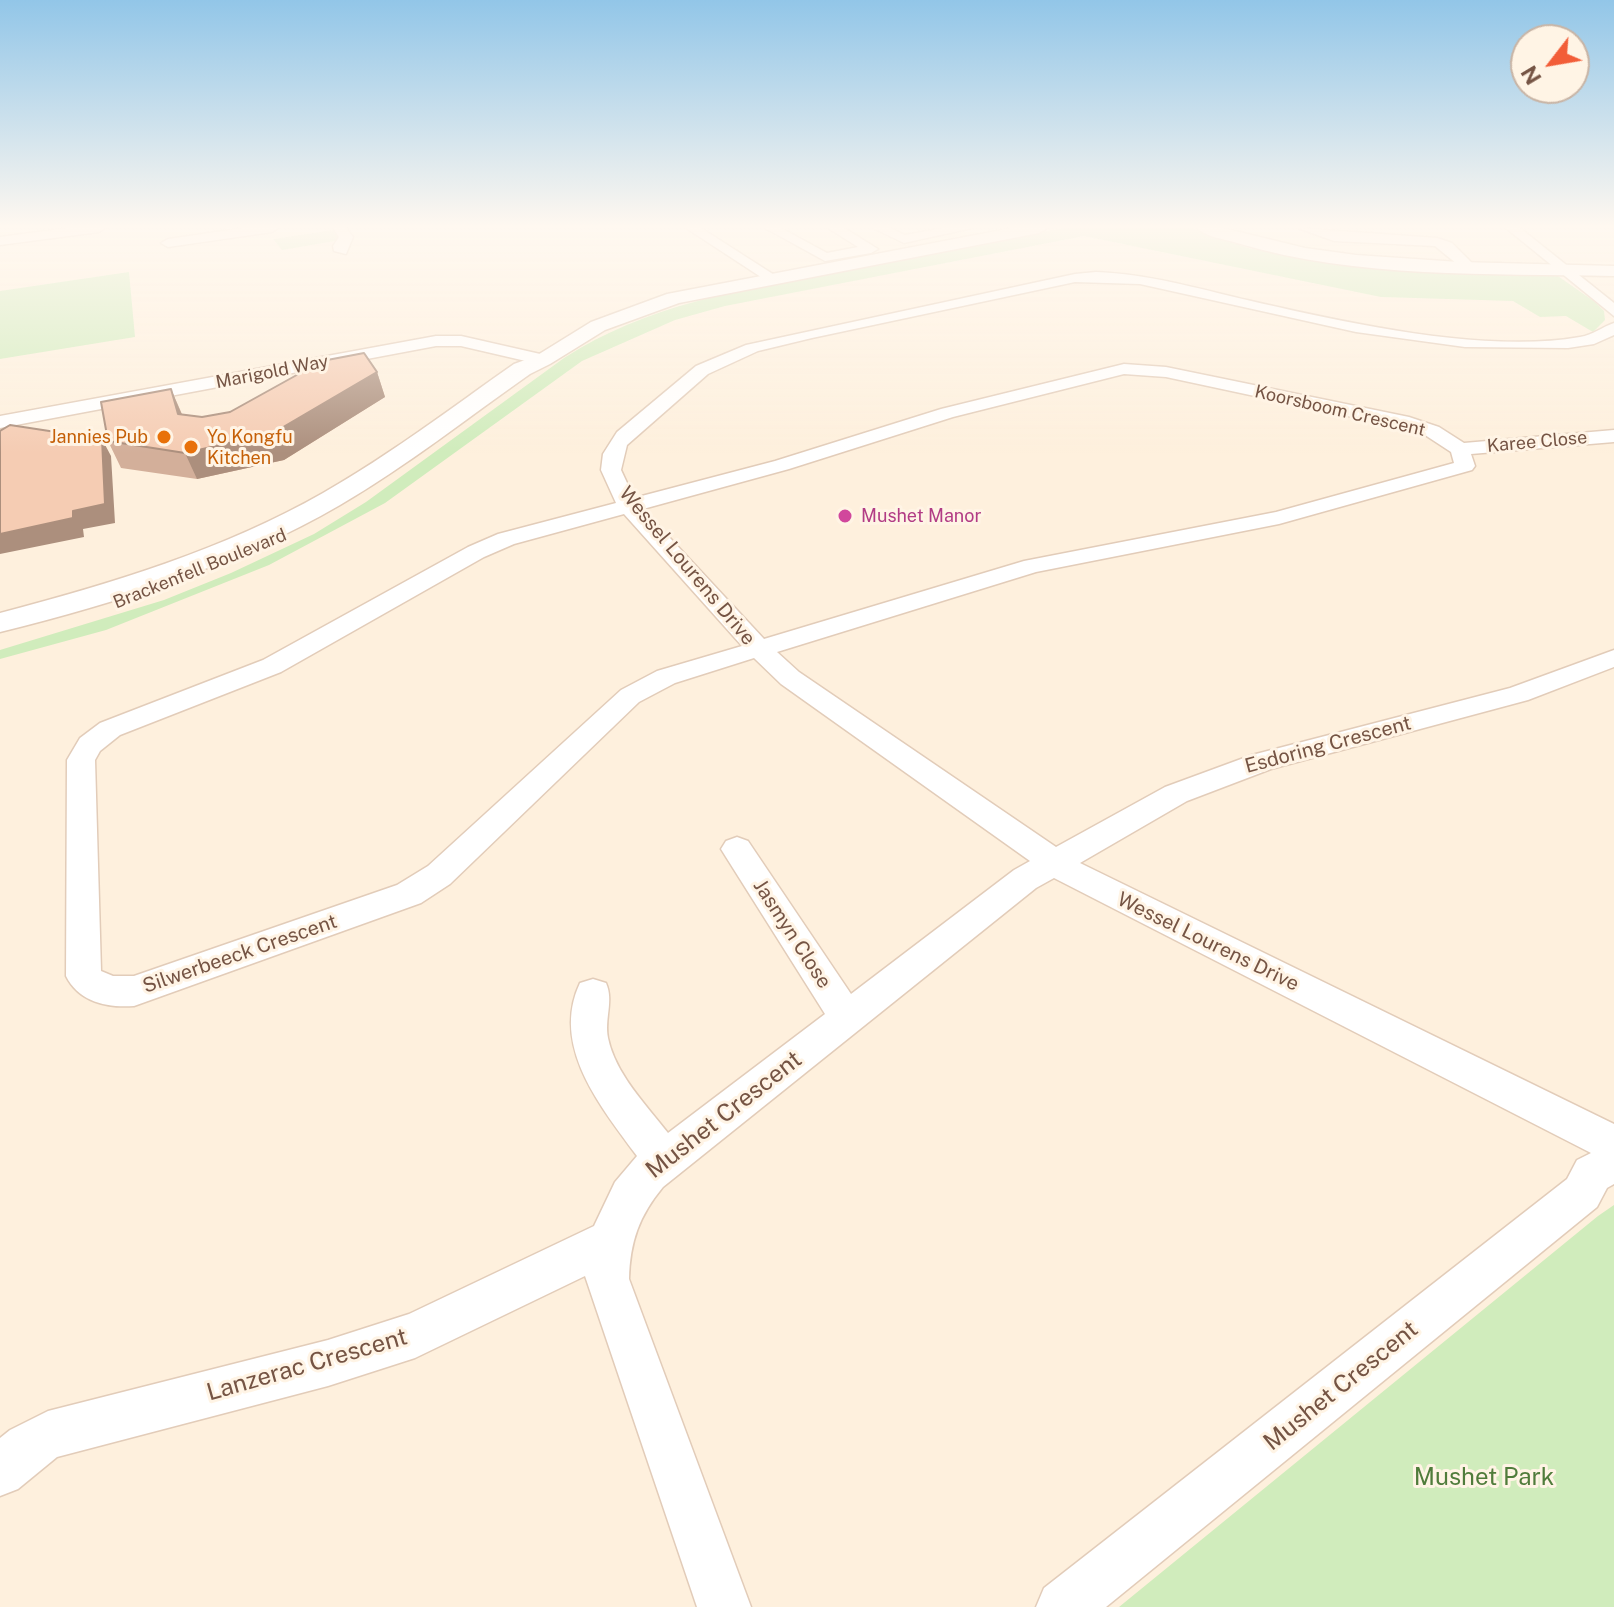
<!DOCTYPE html>
<html>
<head>
<meta charset="utf-8">
<style>
  body { margin:0 }
  #map { position:relative; width:1614px; height:1607px; overflow:hidden; background:#fef0dd; font-family:"Public Sans",sans-serif }
  canvas { display:block }
  .north { position:absolute; left:1510px; top:24px; width:80px; height:80px; box-sizing:border-box; background:#fff4e5; border:2px solid #c8b4a5; border-radius:50%; rotate:239deg; font-size:22px; font-weight:700; line-height:32px; text-align:center; color:#755444 }
  .north::after { content:''; display:block; margin:auto; width:28px; height:36px; background:#f25d38; clip-path:polygon(50% 0,100% 100%,50% 72%,0 100%) }
</style>
</head>
<body>
<div id="map">
<canvas width="1614" height="1607"></canvas>
<div class="north">N</div>
</div>
<script>
const context = document.querySelector('canvas').getContext('2d');
context.lineJoin = 'round';
function fillPath(path, color) { context.fillStyle = color; context.fill(path, 'evenodd'); }
function stroke(path, color, width, dash) { context.strokeStyle = color; context.lineWidth = width; context.lineCap = dash ? 'butt' : 'round'; context.setLineDash(dash || []); context.stroke(path); }
function drawText(font, color, halo, rows, align = 'center') {
  context.font = font + ' "Public Sans",sans-serif'; context.lineWidth = 6; context.setLineDash([]); context.textBaseline = 'middle'; context.strokeStyle = halo; context.fillStyle = color; for (const [text, x, y, turn = 0] of rows) {
    context.save(); context.translate(x, y); context.rotate((+turn || 0) * Math.PI / 180); context.textAlign = isNaN(turn) ? turn : align; if (halo) context.strokeText(text, 0, 0); context.fillText(text, 0, 0); context.restore();
  }
}
fillPath(new Path2D(`
  M1062,228H1192L1248,248L1315,259L1555,274L1595,302L1604,311L1605,320L1593,332L1566,316L1540,317L1513,301L1381,297L1084,236L725,306L675,320L582,361L385,503L269,565L106,630L0,659V650L164,600L231,573L314,534L366,502L564,358C646,305 739,290 834,272C910,257 986,243 1062,228Z
  M334,230L339,237L335,241L282,250L273,239Z
  M129,272L135,337L0,359V291Z
  M1614,1205V1607H1119L1598,1216Z`), '#d0ecbc');
const minor = new Path2D(`
  M68,228H105L99,232L0,245V237Z
  M244,228H278L272,232L168,247L161,243L168,239Z
  M333,228H346L353,237L346,254L334,251L333,246L339,237Z
  M686,228H701L779,278L772,282L767,281Z
  M765,228H781L827,253L858,247L828,228H844L878,249L871,253L825,261Z
  M873,228H890L905,235L943,228H972L904,243Z
  M1298,228L1437,238L1452,243L1475,266L1463,269L1435,246L1334,241Z
  M1506,228H1520L1614,303V316Z
  M1096,272C1148,274 1196,288 1247,300C1342,322 1484,354 1580,337C1593,335 1602,327 1614,323V335L1594,344L1568,348L1465,347L1356,332L1140,284L1075,282L812,338L758,351L708,374L627,445L621,470L634,498L775,461L941,409L1124,364L1166,367L1409,417L1439,427L1464,443L1614,430V442L1471,454L1475,466L1472,470L1279,524L1036,572L777,652L799,672L1056,847L1165,787L1252,755L1510,688L1614,650V667L1528,700L1271,769L1187,801L1080,863L1614,1124V1184L1607,1188L1597,1207L1106,1607H1036L1044,1588L1567,1179L1577,1160L1591,1153L1054,878L1036,888L663,1187C639,1216 630,1242 629,1279L751,1607H697L585,1276L415,1358L328,1386L57,1457L18,1489L0,1496V1438L10,1430L48,1411L328,1340L409,1314L594,1226L615,1182L637,1156C601,1107 550,1046 580,983L593,979L606,983C614,1001 604,1019 608,1038C615,1073 646,1105 668,1133L825,1014L726,857L721,849L726,841L737,837L748,841L851,994L1014,870L1030,861L781,684L754,658L675,683L639,702L450,884L421,903L134,1006C107,1008 79,1002 66,976L67,760L80,738L100,723L263,660L468,547L498,534L616,503L601,470L603,454L617,432L696,366L746,345L1075,274ZM1124,374L1166,377L1404,428L1425,435L1451,452L1454,463L1276,512L1024,561L764,639L643,509L789,469L953,417ZM624,514L742,646L657,671L621,690L428,866L397,885L134,976H113L101,971L95,760L100,751L120,735L281,672L484,557L514,544Z
  M436,336H461L549,356L551,360L543,365L461,346H436L0,428V416Z`);
const tertiary = new Path2D(`
  M1012,228H1047L1039,233L679,303L605,330L550,364L530,374C467,418 407,466 340,505C235,566 117,603 0,632V613C111,584 223,550 323,493C390,455 451,408 514,364L536,356L591,322L667,294Z
  M1197,228H1223L1305,248L1356,255L1459,262L1614,266V276C1489,273 1358,279 1237,243C1224,239 1206,237 1197,228Z`);
stroke(minor, '#e2ccb9', 3);
stroke(tertiary, '#e2ccb9', 3);
fillPath(minor, '#fff');
fillPath(tertiary, '#fff');
fillPath(new Path2D(`
  M377,372L385,397L284,460L197,479L121,468L108,441L171,389L182,414L202,417L230,412Z`), '#d3af9a');
fillPath(new Path2D(`
  M377,372L385,397L284,460L197,479L185,453Z
  M171,389L182,415L178,414Z
  M102,439L111,456L115,523L83,529L84,537L0,554V534L73,511Z`), '#ac8f7d');
const building = new Path2D(`
  M364,353L377,372L273,433L185,453L108,441L101,402L171,389L178,414L202,417L230,412L322,361Z
  M10,425L102,439L105,504L73,511V518L0,534V431Z`);
fillPath(building, '#f5ccb3');
stroke(building, '#ac8f7d', 2);
const sky = context.createLinearGradient(0, 0, 0, 453);
sky.addColorStop(0, '#92c6e8');
sky.addColorStop(0.5, '#fff8f0');
sky.addColorStop(1, '#fff8f000');
context.fillStyle = sky;
context.fillRect(0, 0, 1614, 453);
for (const [x, y, r, color] of [
  [164,437,8,"#e8710a"],
  [191,447,8,"#e8710a"],
  [845,516,8,"#d1479c"]
]) { const dot = new Path2D(); dot.arc(x, y, r, 0, 2 * Math.PI); context.fillStyle = color; context.fill(dot); stroke(dot, '#fff4e5', 3); }
drawText('18px', '#755444', '#fff4e5', [
  ["Marigold Way",272,372,-11],
  ["Koorsboom Crescent",1340,411,13],
  ["Karee Close",1537,442,-5],
  ["Brackenfell Boulevard",200,569,-22]
]);
drawText('18px', '#c56008', '#fff4e5', [
  ["Jannies Pub",148,437],
  ["Yo Kongfu",207,437,"left"],
  ["Kitchen",207,458,"left"]
], 'right');
drawText('18px', '#b23c85', '#fff4e5', [
  ["Mushet Manor",861,516]
], 'left');
drawText('20px', '#755444', '#fff4e5', [
  ["Wessel Lourens Drive",687,566,50],
  ["Esdoring Crescent",1328,745,-15],
  ["Jasmyn Close",792,934,57],
  ["Wessel Lourens Drive",1208,942,26],
  ["Silwerbeeck Crescent",240,954,-19]
]);
drawText('24px', '#755444', '#fff4e5', [
  ["Mushet Crescent",724,1115,-38],
  ["Lanzerac Crescent",307,1365,-16],
  ["Mushet Crescent",1341,1386,-39]
]);
drawText('24px', '#507c3b', '#fff4e5', [
  ["Mushet Park",1484,1478]
]);
</script>
</body>
</html>
